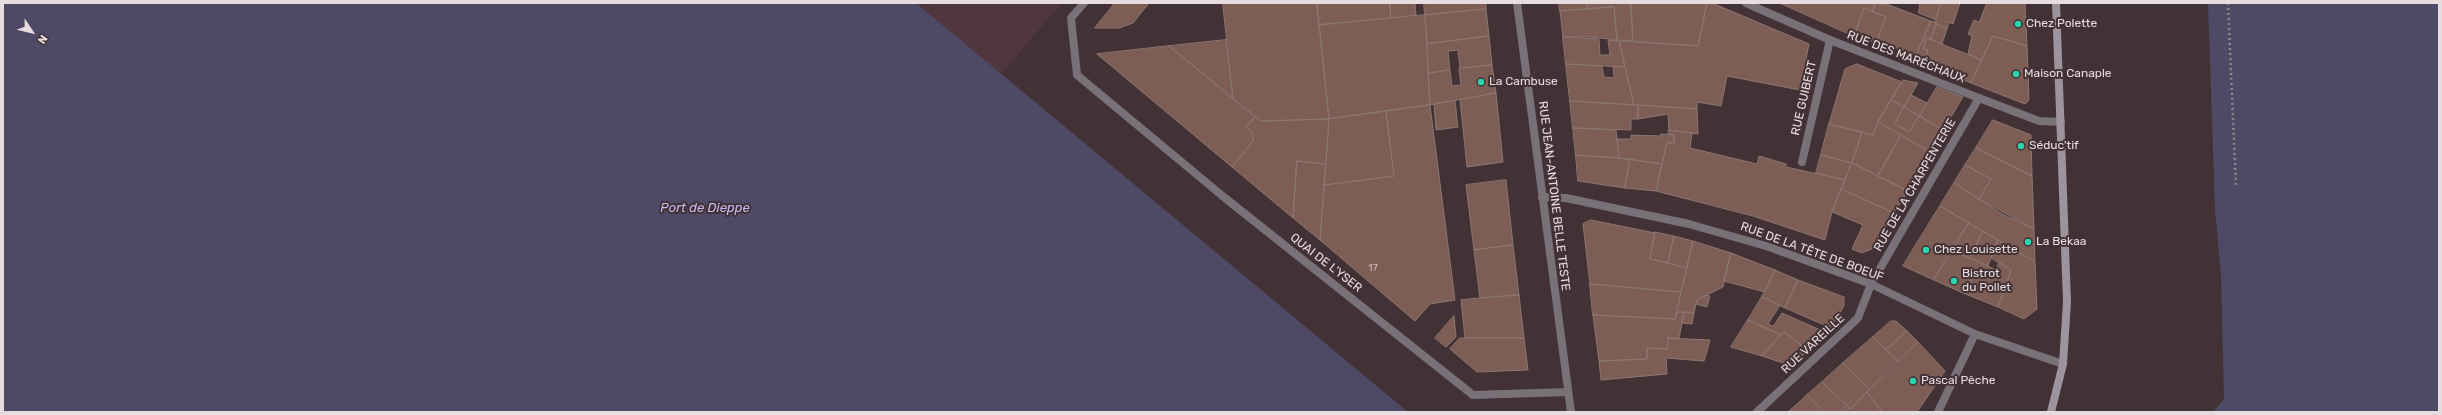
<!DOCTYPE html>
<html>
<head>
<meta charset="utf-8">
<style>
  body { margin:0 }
  #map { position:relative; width:2442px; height:415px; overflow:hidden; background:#423135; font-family:Rubik,sans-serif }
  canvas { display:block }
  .frame { position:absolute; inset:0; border:4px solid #e7dcdf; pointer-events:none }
  .north { position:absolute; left:12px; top:12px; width:40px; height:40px; -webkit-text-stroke:3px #423135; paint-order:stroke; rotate:125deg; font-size:11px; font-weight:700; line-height:16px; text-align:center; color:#e7dcdf }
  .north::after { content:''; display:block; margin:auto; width:14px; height:18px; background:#e7dcdf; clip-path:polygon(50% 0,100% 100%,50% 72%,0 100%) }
</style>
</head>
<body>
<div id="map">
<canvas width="2442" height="415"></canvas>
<div class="frame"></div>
<div class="north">N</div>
</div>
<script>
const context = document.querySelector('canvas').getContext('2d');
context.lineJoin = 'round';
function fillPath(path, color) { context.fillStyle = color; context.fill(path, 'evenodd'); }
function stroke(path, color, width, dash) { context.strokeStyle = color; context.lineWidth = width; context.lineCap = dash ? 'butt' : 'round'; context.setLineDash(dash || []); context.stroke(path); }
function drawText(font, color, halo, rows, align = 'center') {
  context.font = font + ' Rubik,sans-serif'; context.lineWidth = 4; context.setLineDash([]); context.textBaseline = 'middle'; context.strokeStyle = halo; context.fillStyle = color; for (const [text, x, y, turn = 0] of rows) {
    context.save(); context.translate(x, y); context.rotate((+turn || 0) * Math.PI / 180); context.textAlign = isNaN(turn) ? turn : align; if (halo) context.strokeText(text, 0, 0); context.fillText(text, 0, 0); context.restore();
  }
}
fillPath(new Path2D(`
  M916,3H1062L1001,74Z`), '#50373e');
fillPath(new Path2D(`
  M3,3H916L1408,412H3Z
  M2208,3H2439V412H2213L2224,399L2221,276L2215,209Z`), '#4e4a66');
const building = new Path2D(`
  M1115,3H1149L1133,23L1119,28H1095Z
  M1223,3H1317L1329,119L1261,121L1233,98Z
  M1317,3H1390L1391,18L1319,25Z
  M1390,3H1415L1416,15L1391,18Z
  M1424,3H1486V9L1425,15Z
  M1559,3H1587L1588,9L1560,11Z
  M1587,3H1631L1633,41L1617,40L1614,7L1588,9Z
  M1631,3H1707L1698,46L1633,41Z
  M1707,3H1712L1809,44L1800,90L1727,76L1721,106L1697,102V109L1634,105L1619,41L1698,46Z
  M1780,3H1875L1873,12L1864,8L1854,36Z
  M1875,3L1889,5L1931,21L1916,56L1877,40L1886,17L1873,12Z
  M1920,3H1941L1936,20L1919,13Z
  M1941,3H1960L1953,24L1949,22L1947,29L1935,23Z
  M1987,3H2025L2027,46L1993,36L1982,60L1968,54L1972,36L1968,34L1974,20L1979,22Z
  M1614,7L1617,40L1591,37H1563L1560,11Z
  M1864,8L1886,17L1876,43L1855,34Z
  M1486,9L1489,36L1427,44L1425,15Z
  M1425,15L1430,105L1329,119L1319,25Z
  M1931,21L1937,23L1931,39L1926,38L1924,49L1928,50L1925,60L1916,56Z
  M1936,24L1947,29L1942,44L1931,39Z
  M1489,36L1492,65L1460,68L1458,50L1448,51L1450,70L1428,73L1427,44Z
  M1993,36L2027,46L2029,100L2025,104L1971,83Z
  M1563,37L1599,39L1600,55H1610L1608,40L1619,41L1625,67L1566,64Z
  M1926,38L1982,60L1971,83L1924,64L1928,50L1924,49Z
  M1226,40L1233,98L1169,46Z
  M1169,46L1255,117L1246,127L1252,132L1253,141L1232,167L1097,54Z
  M1566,64L1602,66L1604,77L1614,78L1613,66L1625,67L1634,105L1570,101Z
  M1857,64L1902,82L1878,122L1873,135L1829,124L1845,69Z
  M1492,65L1496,93L1430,105L1428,73L1450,70L1452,86L1461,85L1459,69Z
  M1903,80L1918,83L1904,107L1891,100Z
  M1937,87L1963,97L1943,130L1920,116Z
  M1496,93L1503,162L1467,167L1460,100Z
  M1911,95L1927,103L1920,116L1904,107Z
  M1891,100L1904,107L1895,124L1909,132L1919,116L1943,130L1930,152L1878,122Z
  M1455,101L1458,127L1436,130L1434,104Z
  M1570,101L1638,105V119H1631V130L1573,128Z
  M1430,105L1455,300L1430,304L1415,321L1320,240L1324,185L1394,176L1386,111Z
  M1638,105L1697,109L1698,134L1669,130L1668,114L1638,119Z
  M1904,107L1919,116L1909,132L1895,124Z
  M1386,111L1394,176L1324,185L1329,119Z
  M1255,117L1261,121L1329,119L1326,164L1297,161L1293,218L1232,167L1253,141L1252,132L1246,127Z
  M1993,120L2031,135L2032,176L1976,148Z
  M1878,122L1901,135L1878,176L1852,163L1862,132L1873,135Z
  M1829,124L1862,132L1852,163L1821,155Z
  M1573,128L1616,130L1619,158L1576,155Z
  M1669,130L1692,133L1690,148L1757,164L1759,156L1786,164V167L1845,180L1832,212L1825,240L1753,216L1656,191L1667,142L1674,144V135L1668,134Z
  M1661,134L1674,135V144L1667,142L1662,164L1619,158L1617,139H1631V135L1661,136Z
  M1901,135L1930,152L1908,191L1878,176Z
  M1976,148L2032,176L2034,229L1979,199L1991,179L1965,165Z
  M1576,155L1630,159L1625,188L1578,181Z
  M1821,155L1852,163L1845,180L1816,173Z
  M1630,159L1662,164L1656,191L1625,188Z
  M1297,161L1326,164L1320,240L1293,218Z
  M1852,163L1908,191L1894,213L1841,189Z
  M1965,165L1991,179L1979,199L1954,183Z
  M1506,180L1513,245L1474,250L1466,185Z
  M1954,183L2002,214L2034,229L2035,262L1940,206Z
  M1841,189L1894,213L1874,248L1862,253L1852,249L1863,225L1832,212Z
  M1940,206L1969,223L1934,280L1903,266Z
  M1591,220L1655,233L1650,259L1687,268L1681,292L1590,284L1583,224Z
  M1969,223L1983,231L1970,258L1951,250Z
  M1983,231L1998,240L1988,266L1970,258Z
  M1655,232L1674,236L1668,263L1650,259Z
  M1674,236L1693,241L1687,268L1668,263Z
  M1998,240L2035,262L2037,309L2024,319L1998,307L2011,270L1991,258Z
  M1693,241L1731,253L1723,287L1697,300L1694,313L1677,312Z
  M1513,245L1519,295L1480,298L1474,250Z
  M1951,250L1983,264L1963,293L1934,280Z
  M1731,253L1775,270L1765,292L1724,281Z
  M1999,262L2011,270L1998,307L1963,293L1983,264L1996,270Z
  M1775,270L1798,280L1785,308L1762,297Z
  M1798,280L1844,297V306L1831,328L1785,308Z
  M1590,284L1681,292L1675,319L1593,315Z
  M1519,295L1524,338H1465L1461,300Z
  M1707,295L1710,296L1707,307L1696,304L1697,300Z
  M1762,297L1780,305L1768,324L1772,326L1775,324L1782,313L1827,333L1808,350L1784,332L1781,335L1748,320Z
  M1677,312H1684L1679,339L1668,338L1667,349L1647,348V359L1599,361L1593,315L1675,319Z
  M1684,312L1694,313L1692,324L1682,323Z
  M1454,316L1456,337L1446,347L1435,338Z
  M1748,320L1781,335L1762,356L1731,347Z
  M1891,321H1896L1907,331L1886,350L1873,337Z
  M1907,331L1918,342L1899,362L1886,350Z
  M1784,332L1808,350L1792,366L1762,356Z
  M1873,337L1899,362L1870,390L1843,363Z
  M1460,338H1524L1528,370L1477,372L1450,349Z
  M1668,338L1710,340L1704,361L1666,358L1667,374L1601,380L1599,361L1647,359V348L1667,349Z
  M1918,342L1945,371L1917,412H1882L1867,392Z
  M1843,363L1870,390L1850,409L1822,382Z
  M1822,382L1847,405L1840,412H1824L1807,395Z
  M1867,392L1882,412H1840L1847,405L1850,409Z
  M1807,395L1824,412L1789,411L1796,405Z`);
fillPath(building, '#7e5d54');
stroke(building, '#8b7772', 1);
stroke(new Path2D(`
  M2228,3L2236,186`), '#938588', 2.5, [2, 3]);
stroke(new Path2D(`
  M1830,40L1979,98`), '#787278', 8);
stroke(new Path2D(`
  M1084,3L1071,18L1077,75L1225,198L1473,395L1567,392
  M1517,3L1571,412
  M1746,3L1830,40L1802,162
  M1542,197L1566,198L1689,224L1766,246L1871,284L1975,334L2063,364
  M1757,412L1858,318L1871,284L1979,98L2039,121L2061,122
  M1938,412L1975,334`), '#787278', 8);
stroke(new Path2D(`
  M2051,412L2063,364L2067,302L2056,3`), '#9d939c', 8);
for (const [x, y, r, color] of [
  [2018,24,4,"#29d5ad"],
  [2016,74,4,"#29d5ad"],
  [1481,82,4,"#29d5ad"],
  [2021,146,4,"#29d5ad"],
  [2028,242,4,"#29d5ad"],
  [1926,250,4,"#29d5ad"],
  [1954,281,4,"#29d5ad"],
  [1913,381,4,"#29d5ad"]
]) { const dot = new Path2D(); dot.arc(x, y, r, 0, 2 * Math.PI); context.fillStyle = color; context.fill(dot); stroke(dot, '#423135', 1.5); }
drawText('10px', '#cdbcbc', null, [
  ["17",1373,268]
]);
drawText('12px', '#e7dcdf', '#423135', [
  ["Chez Polette",2026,24],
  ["Maison Canaple",2024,74],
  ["La Cambuse",1489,82],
  ["Séduc'tif",2029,146],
  ["La Bekaa",2036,242],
  ["Chez Louisette",1934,250],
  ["Bistrot",1962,274],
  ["du Pollet",1962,288],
  ["Pascal Pêche",1921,381]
], 'left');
drawText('12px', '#e7dcdf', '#423135', [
  ["RUE DES MARÉCHAUX",1906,57,21],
  ["RUE GUIBERT",1804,98,-77],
  ["RUE DE LA CHARPENTERIE",1915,185,-60],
  ["RUE JEAN-ANTOINE BELLE TESTE",1554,196,83],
  ["RUE DE LA TÊTE DE BOEUF",1812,252,20],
  ["QUAI DE L'YSER",1326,263,38],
  ["RUE VAREILLE",1813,344,-43]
]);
drawText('italic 13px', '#c5bbf2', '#423135', [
  ["Port de Dieppe",705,208]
]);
</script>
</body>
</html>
